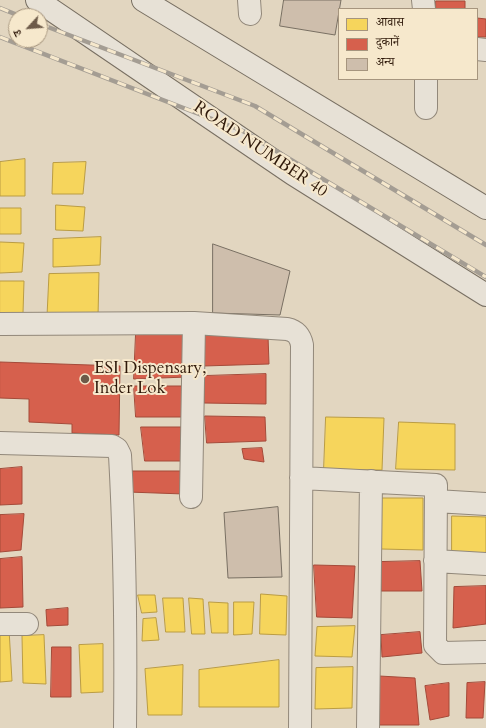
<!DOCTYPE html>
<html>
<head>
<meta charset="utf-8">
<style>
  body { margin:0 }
  #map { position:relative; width:486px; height:728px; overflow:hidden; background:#e2d6c0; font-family:Cardo,"Noto Serif Devanagari",serif }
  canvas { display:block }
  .legend { position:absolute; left:338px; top:8px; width:140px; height:72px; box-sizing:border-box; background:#f6e8cc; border:1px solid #a6957e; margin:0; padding:5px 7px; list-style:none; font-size:12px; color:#2e1809 }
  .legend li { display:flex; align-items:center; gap:8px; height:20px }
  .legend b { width:20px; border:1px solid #a6957e }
  .north { position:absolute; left:8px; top:8px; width:40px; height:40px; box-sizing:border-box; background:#f6e8cc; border:1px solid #a6957e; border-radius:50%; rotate:244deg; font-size:11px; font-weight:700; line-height:16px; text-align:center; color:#2e1809 }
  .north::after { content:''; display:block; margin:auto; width:14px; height:18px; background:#6d5a49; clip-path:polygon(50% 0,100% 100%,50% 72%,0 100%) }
</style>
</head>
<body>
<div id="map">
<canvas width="486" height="728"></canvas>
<ul class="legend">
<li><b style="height:11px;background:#f6d55c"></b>आवास</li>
<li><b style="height:11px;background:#d6604d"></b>दुकानें</li>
<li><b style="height:11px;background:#cebeac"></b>अन्य</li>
</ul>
<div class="north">उ</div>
</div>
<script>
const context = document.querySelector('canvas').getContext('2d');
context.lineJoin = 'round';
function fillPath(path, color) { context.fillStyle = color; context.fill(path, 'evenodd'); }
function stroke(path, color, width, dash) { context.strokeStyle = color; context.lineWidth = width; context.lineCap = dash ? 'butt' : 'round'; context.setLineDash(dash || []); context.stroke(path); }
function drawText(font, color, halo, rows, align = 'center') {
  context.font = font + ' Cardo,serif'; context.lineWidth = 4; context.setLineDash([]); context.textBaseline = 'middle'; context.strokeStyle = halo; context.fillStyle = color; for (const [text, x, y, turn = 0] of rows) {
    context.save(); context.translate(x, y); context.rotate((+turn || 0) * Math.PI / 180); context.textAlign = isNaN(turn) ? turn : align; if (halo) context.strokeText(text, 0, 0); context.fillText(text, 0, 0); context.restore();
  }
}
const homes = new Path2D(`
  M25,159V196H0V162Z
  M86,162L83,194H52L53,163Z
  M56,205L85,207L83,231L56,230Z
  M0,208H21V234H0Z
  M101,237L100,265L53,267V239Z
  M0,242L24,243L22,272L0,273Z
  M99,273L98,317L47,316L49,274Z
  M0,281H24L23,313H0Z
  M326,417L384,418L382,470L324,469Z
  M399,422L455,424V470L396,469Z
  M380,498H423V550L381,549Z
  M452,516L486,517V553L452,552Z
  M261,594L287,596L286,635L260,634Z
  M138,595H155L157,612L142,613Z
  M163,598H183L185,632H166Z
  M189,598L203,599L205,634H192Z
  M209,602L228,603V633H212Z
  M234,602H254L252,634L234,635Z
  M156,618L159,640L142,641L143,619Z
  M355,626L352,657L315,656L317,627Z
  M9,629L12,681L0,682V630Z
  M44,635L46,684L23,683L22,636Z
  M103,644V692L81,693L79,645Z
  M279,660V707H199V670Z
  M183,665L182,715H148L145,669Z
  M353,667L352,708L315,709L316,668Z`);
fillPath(homes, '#f6d55c');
stroke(homes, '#ba9c43', 1);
const shops = new Path2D(`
  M436,1H465V9H436Z
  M477,18L486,19V37H477Z
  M136,333H187V377L134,379Z
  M202,335L268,336L269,364L204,366Z
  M0,362L120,366L119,435L72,433V424L29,422V399L0,398Z
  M266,374V404L204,403V376Z
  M134,386H187L188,417H136Z
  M205,416L265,417L266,441L207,443Z
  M141,427H184L185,461H145Z
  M262,448L264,462L244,459L242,449Z
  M22,467V504L0,505V469Z
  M126,471H184V494L128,492Z
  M24,514L21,550L0,552V515Z
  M22,557L23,607L0,608V559Z
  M420,561L422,591H381L380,562Z
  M314,565L355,566L352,618L317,617Z
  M486,586V624L453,628L454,587Z
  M68,608V625L47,626L46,610Z
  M420,632L422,653L382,657L381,635Z
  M52,647H71V697H51Z
  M379,676L415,678L419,725H379Z
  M485,682L483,718H466L467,683Z
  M449,683V716L430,720L425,686Z`);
fillPath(shops, '#d6604d');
stroke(shops, '#a44a39', 1);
const building = new Path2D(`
  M284,0H341L335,35L280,26Z
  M213,244L290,271L280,315L213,313Z
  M278,507L282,577L228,578L224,513Z`);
fillPath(building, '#cebeac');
stroke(building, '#786f62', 1);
const street = new Path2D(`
  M249,0L250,14
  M423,0L424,9
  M477,49L486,50
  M426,79V108
  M0,324L194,323L287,329C296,331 300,335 302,345L300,728
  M0,443L112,446L117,449L120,455C125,546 126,637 125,728
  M301,478L436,485L435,645L443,653L486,652
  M191,497L194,323
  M436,501L486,504
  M435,561L486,564
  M0,624H27
  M368,728L371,481`);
const secondary = new Path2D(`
  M37,0L293,174L486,295
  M143,0L486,208`);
stroke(street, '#92887a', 24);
stroke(secondary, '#786f62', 24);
stroke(street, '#e7e1d6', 22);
stroke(secondary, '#e7e1d6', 22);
const rail = new Path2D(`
  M0,8L20,16
  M40,24L255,106L486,245
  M0,37L243,131L486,277`);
stroke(rail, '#a49d93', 4.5);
stroke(rail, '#f6e8cc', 3, [9]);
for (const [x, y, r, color] of [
  [85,379,5,"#6d5a49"]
]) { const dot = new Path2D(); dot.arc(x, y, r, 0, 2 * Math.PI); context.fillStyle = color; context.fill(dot); stroke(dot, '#f6e8cc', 1.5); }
drawText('17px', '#2e1809', '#f6e8cc', [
  ["ROAD NUMBER 40",260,150,34]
]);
drawText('17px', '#2e1809', '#f6e8cc', [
  ["ESI Dispensary,",94,369],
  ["Inder Lok",94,389]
], 'left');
</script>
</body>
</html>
